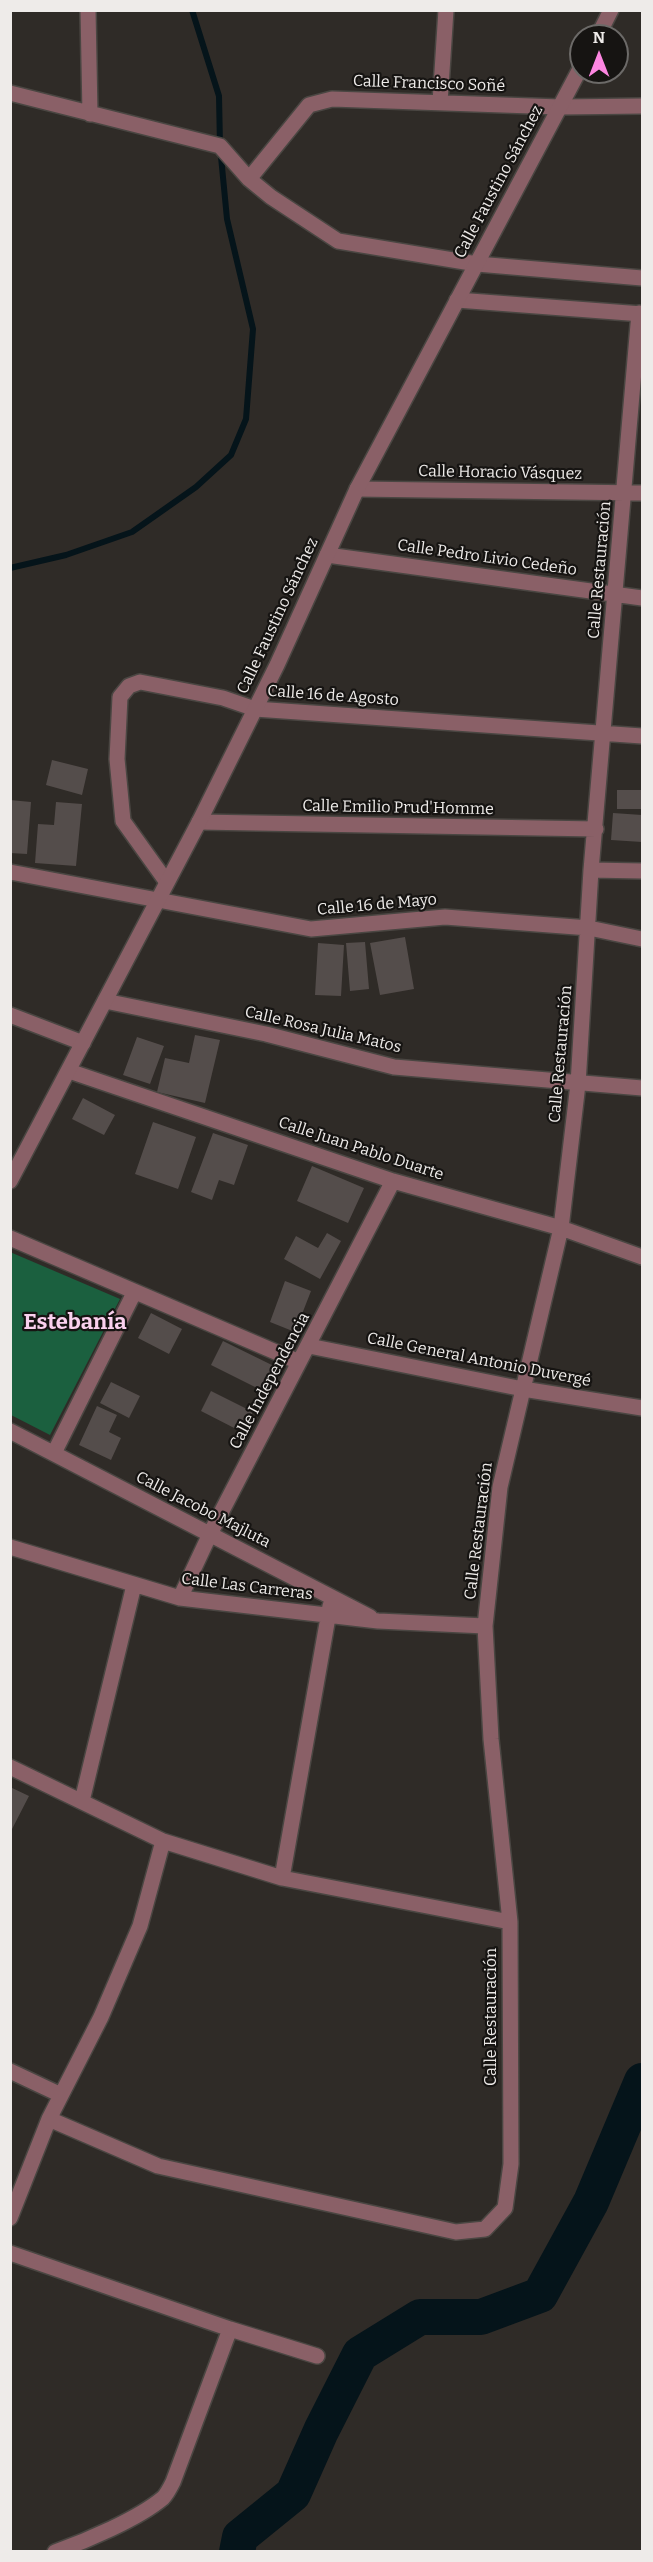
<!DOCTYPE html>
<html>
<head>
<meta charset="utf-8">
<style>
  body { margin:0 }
  #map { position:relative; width:653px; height:2562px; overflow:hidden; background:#2f2b27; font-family:Bitter,serif }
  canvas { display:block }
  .frame { position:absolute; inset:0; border:12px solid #eeebe9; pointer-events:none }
  .north { position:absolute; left:569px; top:24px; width:60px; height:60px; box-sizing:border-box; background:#161412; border:2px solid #6c6a68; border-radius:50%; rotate:0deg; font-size:16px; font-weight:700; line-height:24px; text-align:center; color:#eeebe9 }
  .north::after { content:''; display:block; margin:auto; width:21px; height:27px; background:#fd86e1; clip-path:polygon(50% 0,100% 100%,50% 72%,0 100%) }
</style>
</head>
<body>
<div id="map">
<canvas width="653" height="2562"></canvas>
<div class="frame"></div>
<div class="north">N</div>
</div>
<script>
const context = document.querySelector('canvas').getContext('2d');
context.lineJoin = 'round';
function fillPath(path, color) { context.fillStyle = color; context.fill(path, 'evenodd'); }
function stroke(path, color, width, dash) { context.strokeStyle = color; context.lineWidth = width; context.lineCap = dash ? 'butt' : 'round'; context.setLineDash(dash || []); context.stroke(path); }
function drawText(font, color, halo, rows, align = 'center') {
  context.font = font + ' Bitter,serif'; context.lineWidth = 4.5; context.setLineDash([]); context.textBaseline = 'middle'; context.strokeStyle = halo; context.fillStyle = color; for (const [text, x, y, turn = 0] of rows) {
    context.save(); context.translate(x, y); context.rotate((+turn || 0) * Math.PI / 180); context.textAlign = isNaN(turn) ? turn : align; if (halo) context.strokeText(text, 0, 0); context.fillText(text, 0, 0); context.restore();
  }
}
fillPath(new Path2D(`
  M10,1252L120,1299L50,1435L11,1415Z`), '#1b603f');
stroke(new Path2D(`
  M10,568L66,555L132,532L196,487L231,455L246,419L253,329L227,219L220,146L219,96L192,10`), '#05141a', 6);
stroke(new Path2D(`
  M237,2552L240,2537L293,2494L321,2431L360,2354L420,2317H481L540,2295L591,2202L642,2081`), '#05141a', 36);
fillPath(new Path2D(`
  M52,760L88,769L82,795L46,785Z
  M617,790H642V809H617Z
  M10,800L31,802L27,854L10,853Z
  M56,802L82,804L76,866L35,863L38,824L54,825Z
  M613,813L642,815V842L611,840Z
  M405,937L414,989L380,995L370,943Z
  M365,942L369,989L350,991L346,943Z
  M318,943L344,945L341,996L315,995Z
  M195,1035L220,1040L205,1103L157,1092L165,1058L189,1063Z
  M137,1037L164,1046L150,1084L123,1075Z
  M83,1098L115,1115L104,1135L72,1119Z
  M153,1122L196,1137L178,1189L135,1174Z
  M213,1133L248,1145L234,1185L219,1180L212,1200L191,1192Z
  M312,1166L364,1188L348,1223L297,1201Z
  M327,1233L341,1241L320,1279L284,1259L296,1236L318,1248Z
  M285,1281L311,1291L295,1332L270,1322Z
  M151,1313L182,1329L169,1354L138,1338Z
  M223,1341L278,1368L265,1392L211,1365Z
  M111,1382L140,1396L129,1418L100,1403Z
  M211,1391L253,1412L242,1432L201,1411Z
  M97,1406L117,1415L109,1432L121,1438L111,1460L79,1445Z
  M10,1787L29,1796L10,1833Z`), '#544d4b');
const minor = new Path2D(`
  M88,10L90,114
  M10,93L220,146L249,179L271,197L338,241L477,264L642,278
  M440,102L446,10
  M249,179L309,105L332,99L560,107L642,106
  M457,300L642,314
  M357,489L642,493
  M327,555L642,598
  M199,822L596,829
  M591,870L642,871
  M10,872L311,929L445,917L589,928L642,939
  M166,881L123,821L117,759L120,697L129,686L140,682L223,698L255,709L642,736
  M105,1001L266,1034L394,1067L642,1088
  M10,1015L83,1043
  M69,1071L393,1181L561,1228L642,1257
  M10,1238L299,1362
  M309,1346L523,1389L642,1408
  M10,1431L370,1617
  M54,1453L134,1293
  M10,1547L180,1598L378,1621L485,1626
  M180,1598L210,1534L393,1181
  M10,1767L163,1841L282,1878L510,1922
  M82,1801L134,1585
  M282,1878L330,1606
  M10,2071L61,2095
  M49,2119L158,2166L456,2232L485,2229L505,2208L511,2164L510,1922L491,1739L485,1626L500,1487L561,1228L578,1084L591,870L639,313
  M10,2218L49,2119L101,2017L140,1926L163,1841
  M10,2253L230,2329L317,2356
  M55,2552C86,2541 138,2519 163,2498C167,2494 170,2488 173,2482L230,2329`);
const tertiary = new Path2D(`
  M598,36L611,10
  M10,1181L199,822L277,665L357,489L581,67`);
stroke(minor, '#4a4642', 18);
stroke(tertiary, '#4a4642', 18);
stroke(minor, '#8a6067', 15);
stroke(tertiary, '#8a6067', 15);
drawText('16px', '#eeebe9', '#161412', [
  ["Calle Francisco Soñé",429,84,2],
  ["Calle Faustino Sánchez",499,182,-62],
  ["Calle Horacio Vásquez",500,473,1],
  ["Calle Pedro Livio Cedeño",487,558,8],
  ["Calle Restauración",600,570,-85],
  ["Calle Faustino Sánchez",278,616,-65],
  ["Calle 16 de Agosto",333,696,4],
  ["Calle Emilio Prud'Homme",398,808,1],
  ["Calle 16 de Mayo",377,905,-5],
  ["Calle Rosa Julia Matos",323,1030,13],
  ["Calle Restauración",561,1054,-85],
  ["Calle Juan Pablo Duarte",361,1149,18],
  ["Calle General Antonio Duvergé",479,1360,11],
  ["Calle Independencia",270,1381,-62],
  ["Calle Jacobo Majluta",203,1510,27],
  ["Calle Restauración",479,1531,-83],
  ["Calle Las Carreras",247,1587,7],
  ["Calle Restauración",492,2017,-90]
]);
drawText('bold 22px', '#fad1ee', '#161412', [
  ["Estebanía",75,1323]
]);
</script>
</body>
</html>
